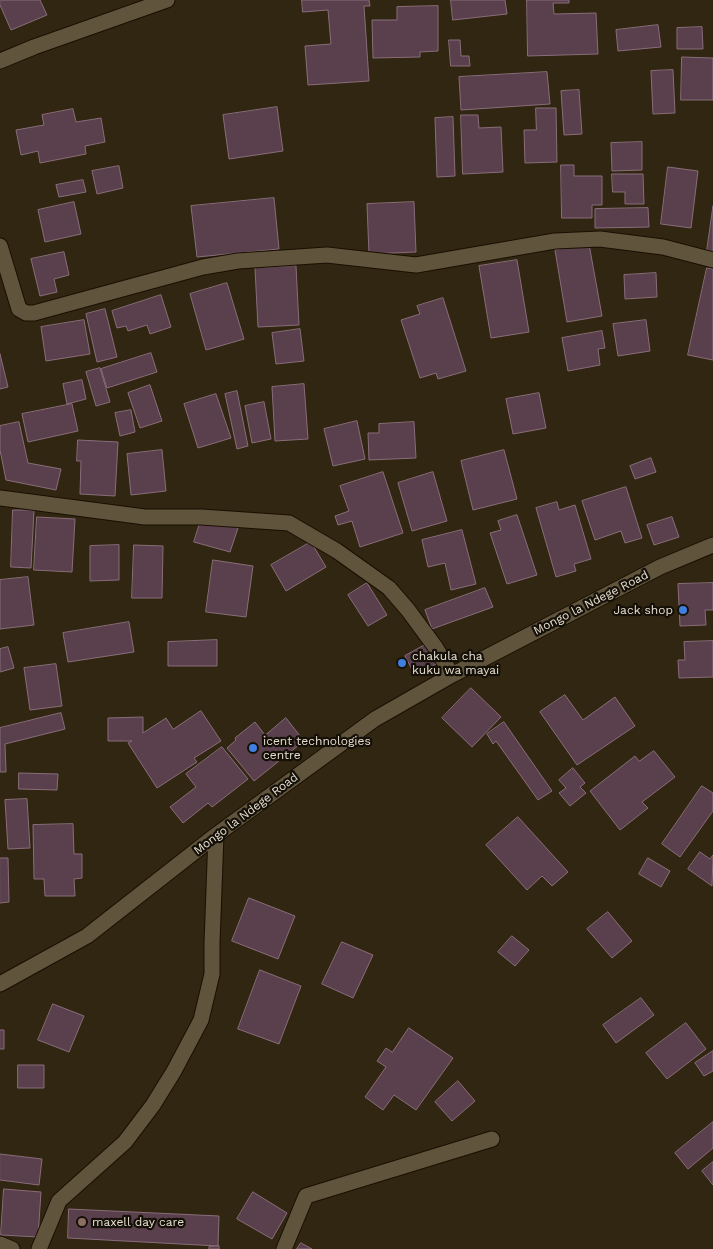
<!DOCTYPE html>
<html>
<head>
<meta charset="utf-8">
<style>
  body { margin:0 }
  canvas { display:block; background:#312611 }
</style>
</head>
<body>
<canvas width="713" height="1249"></canvas>
<script>
const context = document.querySelector('canvas').getContext('2d');
context.lineJoin = 'round';
function fillPath(path, color) { context.fillStyle = color; context.fill(path, 'evenodd'); }
function stroke(path, color, width, dash) { context.strokeStyle = color; context.lineWidth = width; context.lineCap = dash ? 'butt' : 'round'; context.setLineDash(dash || []); context.stroke(path); }
function drawText(font, color, halo, rows, align = 'center') {
  context.font = font + ' "Work Sans",sans-serif'; context.lineWidth = 4.5; context.setLineDash([]); context.textBaseline = 'middle'; context.strokeStyle = halo; context.fillStyle = color; for (const [text, x, y, turn = 0] of rows) {
    context.save(); context.translate(x, y); context.rotate((+turn || 0) * Math.PI / 180); context.textAlign = isNaN(turn) ? turn : align; if (halo) context.strokeText(text, 0, 0); context.fillText(text, 0, 0); context.restore();
  }
}
const building = new Path2D(`
  M0,0H40L47,15L11,30L0,5Z
  M302,0H369L370,6H364L369,81L308,85L305,46L331,44L328,10L303,12Z
  M451,0H505L507,14L453,20Z
  M527,0H569V3H553L554,14L596,13L598,54L528,56Z
  M438,6V51L420,52V57L373,58L372,20H397V7Z
  M658,25L661,47L618,51L616,30Z
  M702,27L703,49H677V28Z
  M449,40H460L461,56H469L470,66H451Z
  M682,57L713,58V100H681Z
  M673,70L675,113L653,114L651,71Z
  M547,72L550,104L461,110L459,77Z
  M579,90L582,134L564,135L561,91Z
  M277,107L283,151L229,159L223,115Z
  M536,108H556L557,162L525,163L524,130H536Z
  M73,109L76,122L101,118L105,142L85,146L86,154L40,163L38,151L21,155L16,130L44,125L42,115Z
  M461,115H478L479,128L501,127L503,172L463,174Z
  M453,117L455,176L437,177L435,118Z
  M642,142V170L612,171L611,143Z
  M561,165H574V176H602V205H592V218H562Z
  M119,166L123,188L97,194L92,171Z
  M668,167L698,171L691,228L661,224Z
  M612,174H643L644,204H625V192H613Z
  M83,180L86,192L59,197L56,185Z
  M274,198L279,249L197,257L191,206Z
  M74,202L81,234L45,242L38,210Z
  M414,202L416,252L369,254L367,204Z
  M713,206V252L707,251Z
  M648,208L649,227L595,228V209Z
  M589,244L602,316L567,322L555,250Z
  M64,252L69,275L54,279L57,292L40,296L31,259Z
  M517,260L529,332L491,338L479,266Z
  M296,266L299,325L258,327L255,268Z
  M707,268L713,269V360L688,355Z
  M656,273L657,297L625,299L624,275Z
  M227,283L244,339L206,350L190,294Z
  M161,295L171,327L150,334L147,325L128,331L126,326L117,328L112,311Z
  M443,298L466,371L438,379L436,373L420,378L401,320L420,314L417,306Z
  M105,309L117,357L97,362L86,314Z
  M84,320L90,354L46,361L41,327Z
  M646,320L650,351L618,356L613,324Z
  M300,329L304,361L276,364L272,333Z
  M602,331L605,348L598,349L600,365L568,371L562,338Z
  M151,353L157,372L107,388L101,369Z
  M0,354L8,387L0,389Z
  M100,368L110,402L96,406L86,372Z
  M82,380L86,399L67,404L63,384Z
  M304,384L308,439L275,441L272,387Z
  M150,385L162,421L140,428L128,393Z
  M237,391L248,446L237,449L225,394Z
  M539,393L546,428L513,434L506,399Z
  M216,394L231,438L198,448L184,404Z
  M264,402L271,439L252,443L245,406Z
  M72,404L78,431L28,442L22,414Z
  M131,410L135,432L120,436L115,413Z
  M357,421L365,459L333,466L324,429Z
  M19,422L28,463L61,469L56,490L6,480L0,450V426Z
  M414,422L416,458L369,460L368,433H379V424Z
  M78,440L118,442L115,496L80,494L81,461H77Z
  M162,450L166,491L131,495L127,454Z
  M504,450L517,499L473,510L461,461Z
  M651,458L656,472L635,479L630,466Z
  M383,472L403,533L360,547L352,521L338,525L335,516L349,511L340,486Z
  M433,472L447,521L412,531L398,483Z
  M626,487L642,538L625,543L621,531L595,540L582,501Z
  M557,502L559,510L575,505L591,559L574,564L576,571L556,577L536,508Z
  M13,510H34L31,568L11,567Z
  M517,515L537,575L507,584L490,533L501,530L498,521Z
  M37,517L75,519L72,572L34,570Z
  M202,517L238,528L230,552L194,542Z
  M672,517L679,537L654,545L647,525Z
  M462,530L476,584L451,590L445,563L428,567L422,540Z
  M311,542L326,567L286,591L271,565Z
  M119,545V580L90,581V546Z
  M134,545L163,546L162,598H132Z
  M213,560L253,566L246,617L206,612Z
  M28,577L34,625L0,629V580Z
  M367,583L387,615L368,626L348,595Z
  M713,583V610H705L706,625L680,626L678,584Z
  M485,588L493,607L432,629L425,610Z
  M129,622L134,652L68,662L63,633Z
  M217,640V666H168V642Z
  M713,641V677L679,678L678,660H685L684,642Z
  M427,644L438,663L415,675L405,656Z
  M8,647L14,668L0,672V649Z
  M56,664L62,706L30,710L24,668Z
  M471,688L501,717L472,747L442,718Z
  M565,695L583,720L615,697L635,726L577,765L540,712Z
  M201,711L221,741L194,758L197,762L157,788L128,743L132,741H108V718L143,717V733L166,718L173,729Z
  M61,713L65,729L5,744L6,772H0V728Z
  M286,718L304,741L254,781L227,748L236,740L235,738L255,722L265,735Z
  M504,722L552,791L538,800L496,741L493,744L487,734Z
  M222,747L248,779L212,807L208,803L183,823L170,807L196,787L186,774Z
  M654,751L675,777L642,802L648,808L620,830L590,791L635,756L639,761Z
  M573,768L585,783L580,787L586,793L570,806L559,793L566,788L559,780Z
  M19,773L58,774L57,790L19,789Z
  M702,786L713,793V811L680,857L662,844Z
  M27,799L30,848L8,849L5,800Z
  M518,817L568,872L552,886L542,876L527,890L486,845Z
  M73,824L74,854H82V878L74,879L75,896H45L44,879H34L33,825Z
  M700,852L710,859L713,855L712,886L688,869Z
  M0,858H8L9,902L0,903Z
  M648,858L670,871L661,887L639,874Z
  M249,898L295,916L278,959L232,941Z
  M608,912L632,941L612,958L587,929Z
  M512,936L529,950L515,966L498,952Z
  M342,942L373,955L353,998L322,984Z
  M260,970L301,986L279,1044L238,1029Z
  M641,998L654,1015L616,1043L603,1025Z
  M53,1004L84,1016L69,1052L38,1040Z
  M686,1023L706,1049L667,1079L646,1053Z
  M409,1028L453,1058L416,1110L394,1095L383,1110L365,1097L386,1067L377,1061L386,1048L392,1052Z
  M0,1030H4V1049H0Z
  M713,1051V1071L704,1076L695,1063Z
  M18,1065H44V1088H18Z
  M458,1081L475,1101L452,1121L435,1102Z
  M713,1122V1148L688,1169L675,1153Z
  M0,1154L42,1159L39,1185L0,1180Z
  M713,1162V1185L702,1171Z
  M4,1189L41,1192L38,1237L1,1235Z
  M253,1192L287,1213L272,1239L237,1219Z
  M69,1209L219,1216L218,1246L68,1238Z
  M301,1243L312,1249H297Z
  M219,1246V1249H209V1247Z`);
fillPath(building, '#59404c');
stroke(building, '#886d79', 1);
const minor = new Path2D(`
  M0,61L34,47L167,0
  M0,246L19,309L26,313H34L203,267L238,261L327,255L416,265L555,241L600,239L663,247L713,260
  M0,498L145,517H201L289,523L337,551L389,588L408,610L436,648L452,675
  M0,984L87,936L216,835L375,719L452,675L660,567L713,545
  M0,1244L12,1249
  M39,1249L59,1201L125,1142L153,1105L174,1071L201,1020L212,974V943L216,835
  M284,1249L306,1196L492,1139`);
stroke(minor, '#190f00', 17);
stroke(minor, '#60543d', 15);
for (const [x, y, r, color] of [
  [683,610,5,"#3f7fe0"],
  [402,663,5,"#3f7fe0"],
  [253,748,5,"#3f7fe0"],
  [82,1222,5,"#8d6e63"]
]) { const dot = new Path2D(); dot.arc(x, y, r, 0, 2 * Math.PI); context.fillStyle = color; context.fill(dot); stroke(dot, '#151007', 2); }
drawText('12px', '#e5ded1', '#151007', [
  ["Mongo la Ndege Road",591,603,-27],
  ["Mongo la Ndege Road",246,814,-37]
]);
drawText('12px', '#e5ded1', '#151007', [
  ["Jack shop",673,610,"right"],
  ["chakula cha",412,656],
  ["kuku wa mayai",412,670],
  ["icent technologies",263,741],
  ["centre",263,755],
  ["maxell day care",92,1222]
], 'left');
</script>
</body>
</html>
